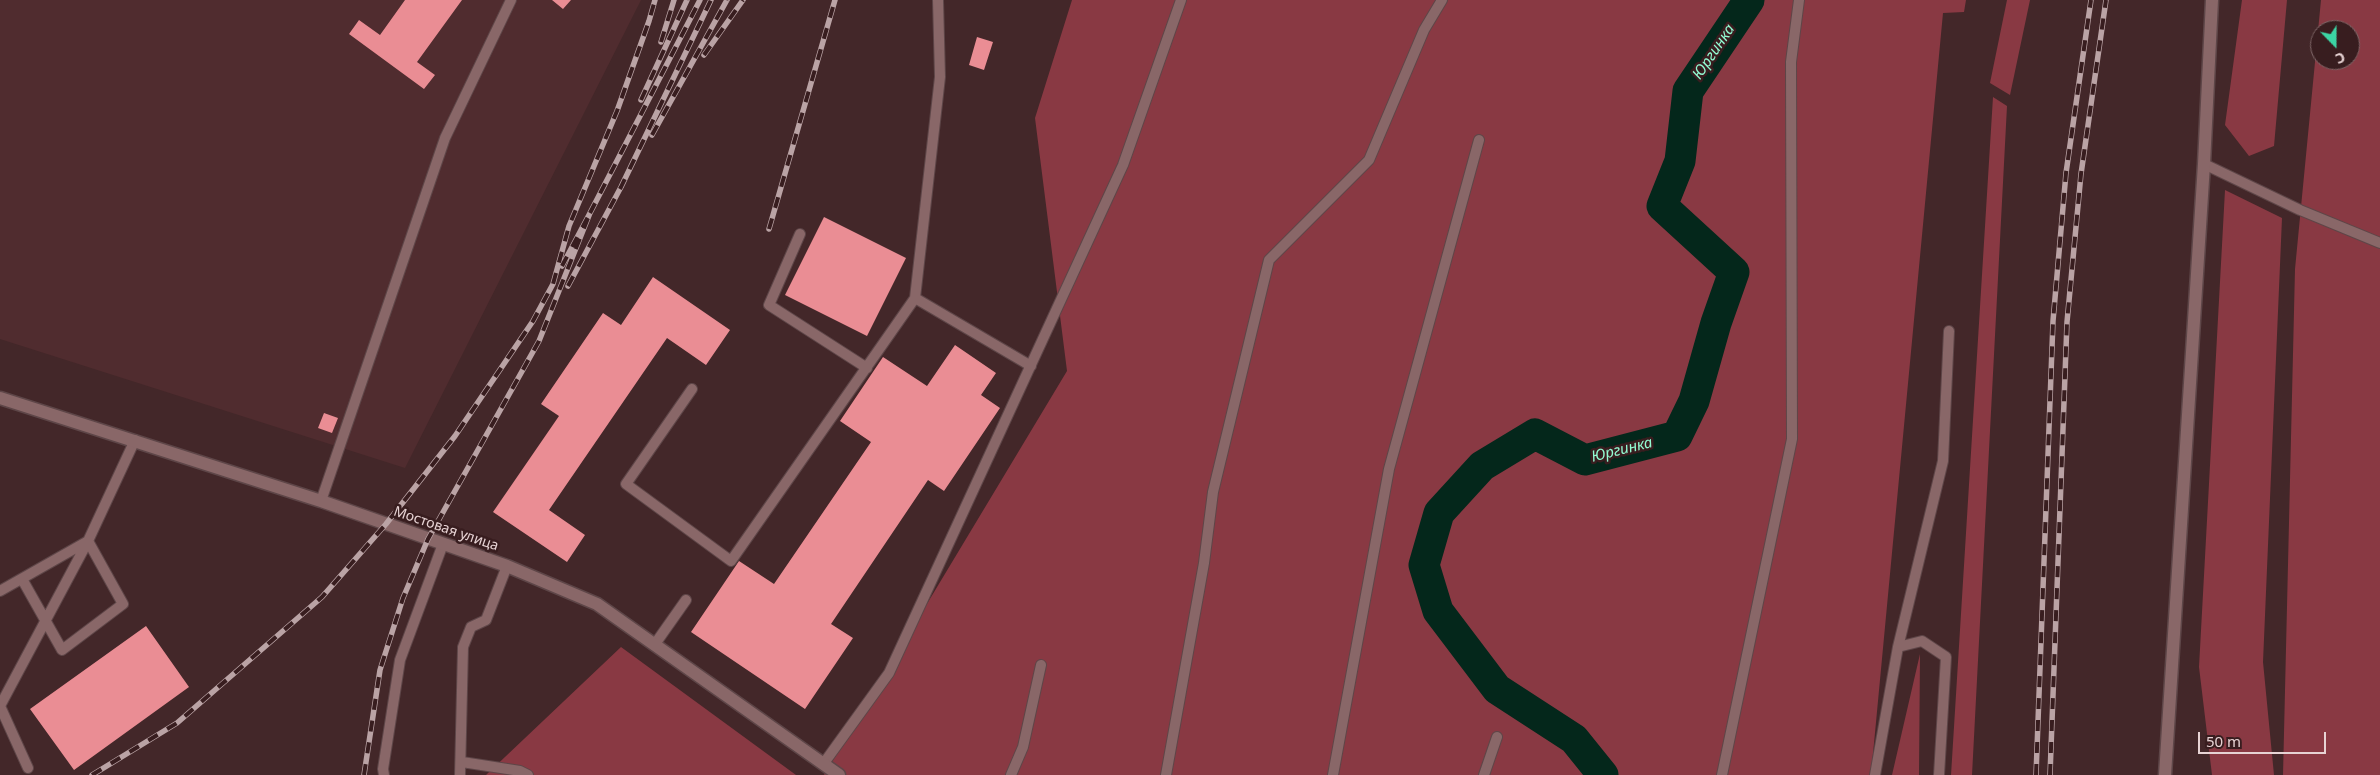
<!DOCTYPE html>
<html>
<head>
<meta charset="utf-8">
<style>
  body { margin:0 }
  #map { position:relative; width:2380px; height:775px; overflow:hidden; background:#432729; font-family:"Noto Sans",sans-serif }
  canvas { display:block }
  .north { position:absolute; left:2310px; top:20px; width:50px; height:50px; box-sizing:border-box; background:#381d1f; border:1px solid #7e6667; border-radius:50%; rotate:158deg; font-size:14px; font-weight:700; line-height:20px; text-align:center; color:#e7d3d4 }
  .north::after { content:''; display:block; margin:auto; width:18px; height:22px; background:#3cd4a4; clip-path:polygon(50% 0,100% 100%,50% 72%,0 100%) }
  .scale { position:absolute; left:2198px; top:732px; width:128px; height:22px; box-sizing:border-box; border:2px solid #e7d3d4; border-top:0; padding-left:6px; font-size:15px; line-height:18px; white-space:nowrap; color:#e7d3d4; -webkit-text-stroke:4px #381d1f; paint-order:stroke }
</style>
</head>
<body>
<div id="map">
<canvas width="2380" height="775"></canvas>
<div class="north">С</div>
<div class="scale">50 m</div>
</div>
<script>
const context = document.querySelector('canvas').getContext('2d');
context.lineJoin = 'round';
function fillPath(path, color) { context.fillStyle = color; context.fill(path, 'evenodd'); }
function stroke(path, color, width, dash) { context.strokeStyle = color; context.lineWidth = width; context.lineCap = dash ? 'butt' : 'round'; context.setLineDash(dash || []); context.stroke(path); }
function drawText(font, color, halo, rows, align = 'center') {
  context.font = font + ' "Noto Sans",sans-serif'; context.lineWidth = 5; context.setLineDash([]); context.textBaseline = 'middle'; context.strokeStyle = halo; context.fillStyle = color; for (const [text, x, y, turn = 0] of rows) {
    context.save(); context.translate(x, y); context.rotate((+turn || 0) * Math.PI / 180); context.textAlign = isNaN(turn) ? turn : align; if (halo) context.strokeText(text, 0, 0); context.fillText(text, 0, 0); context.restore();
  }
}
fillPath(new Path2D(`
  M0,0H641L405,468L0,339Z`), '#502c2f');
fillPath(new Path2D(`
  M1072,0H1966L1964,12L1943,13L1871,775H824L1067,371L1035,118Z
  M2007,0H2030L2010,95L1990,83Z
  M2242,0H2287L2274,146L2249,156L2225,125Z
  M2321,0H2380V775H2283L2295,269ZM2320,30H2350V60H2320Z
  M1993,97L2007,106L1972,775H1951Z
  M2225,190L2282,218L2263,662L2274,775H2212L2199,667Z
  M621,647L796,775H486Z
  M1920,654L1919,775H1892Z`), '#893943');
stroke(new Path2D(`
  M1603,775L1574,739L1497,689L1438,611L1424,565L1439,513L1482,466L1535,434L1585,460L1677,436L1694,401L1716,323L1734,272L1662,206L1680,161L1688,91L1749,0`), '#04271b', 31);
fillPath(new Path2D(`
  M405,0H462L417,62L435,75L424,89L349,34L359,20L380,35Z
  M552,0H571L563,9Z
  M977,37L993,42L984,70L969,65Z
  M824,217L906,258L867,336L785,295Z
  M653,277L730,330L706,365L667,338L549,510L585,535L567,562L493,512L559,416L541,404L603,313L621,325Z
  M955,345L996,373L981,395L1000,408L944,491L928,480L831,624L853,638L805,709L691,632L739,561L774,584L871,442L840,421L883,357L927,386Z
  M324,413L338,418L332,433L318,428Z
  M146,626L189,687L74,770L30,709Z`), '#ea8d94');
const lane = new Path2D(`
  M2204,164L2300,210L2380,243
  M800,234L769,305L867,368
  M915,298L940,77L938,0
  M692,389L626,484L731,561L915,298L1031,366
  M321,501L445,138L511,0
  M0,591L88,541L123,604L62,650L22,579
  M655,644L686,600
  M1898,647L1922,641L1946,657L1939,775
  M462,762L520,771L528,775
  M824,763L889,673L1123,165L1181,0
  M28,768L0,706L88,541L135,440
  M384,775L383,769L400,660L443,544
  M460,775L463,647L471,627L486,620L507,566
  M1011,775L1023,747L1041,665
  M1166,775L1204,563L1213,492L1269,260L1369,160L1424,30L1442,0
  M1333,775L1389,469L1479,140
  M1484,775L1497,737
  M1722,775L1792,439L1791,62L1799,0
  M1875,775L1898,647L1943,461L1949,331`);
const secondary = new Path2D(`
  M0,398L321,501L507,566L597,604L839,775
  M2165,775L2204,164L2212,0`);
stroke(lane, '#5e4648', 12);
stroke(secondary, '#5e4648', 15);
stroke(lane, '#896768', 10);
stroke(secondary, '#896768', 12);
const rail = new Path2D(`
  M661,42L674,0
  M704,55L743,0
  M641,100L687,0
  M652,135L727,0
  M590,213L700,0
  M769,229L835,0
  M568,286L621,187L711,0
  M92,775L177,723L322,597L386,524L455,436L533,321L553,284L569,226L617,111L649,21L655,0
  M364,775L380,670L403,598L428,539L539,341L590,213L562,266
  M2036,775L2053,321L2066,173L2091,0
  M2050,775L2067,322L2081,174L2106,0`);
stroke(rail, '#baa3a5', 5.5);
stroke(rail, '#381d1f', 4, [11]);
drawText('14px', '#e7d3d4', '#381d1f', [
  ["Мостовая улица",446,529,19]
]);
drawText('italic 15px', '#93fcd3', '#381d1f', [
  ["Юргинка",1714,52,-56],
  ["Юргинка",1622,450,-14]
]);
</script>
</body>
</html>
